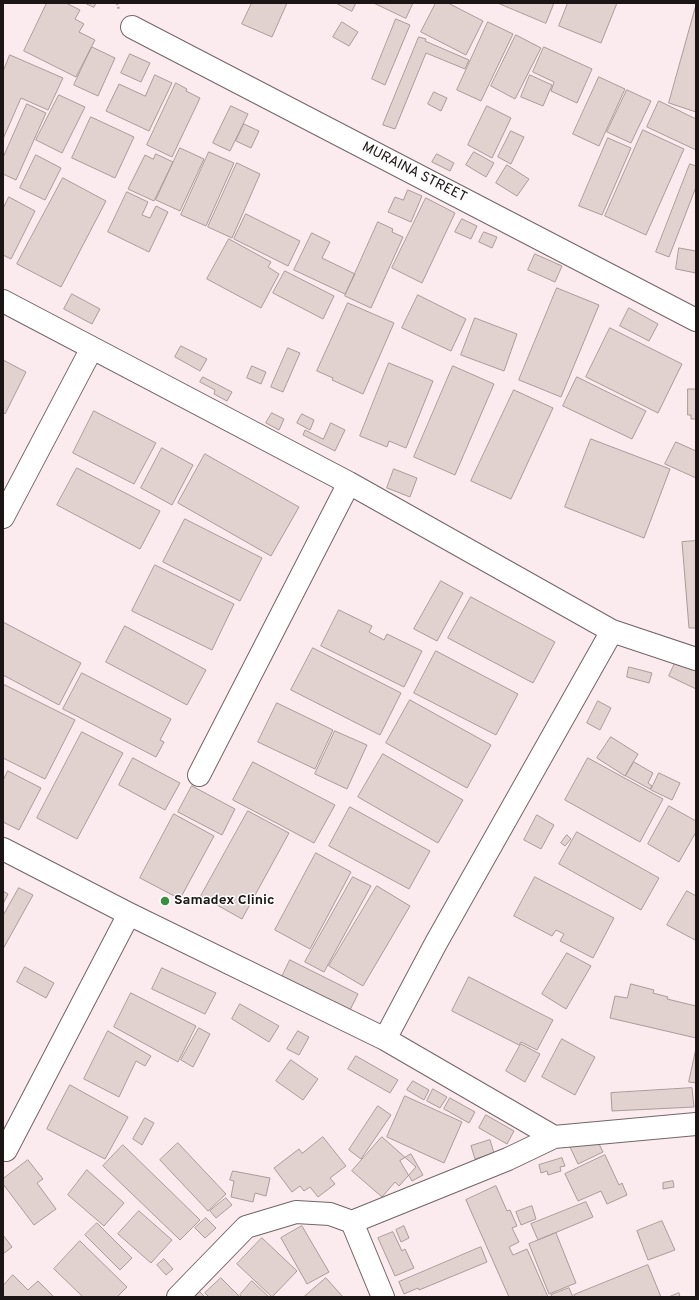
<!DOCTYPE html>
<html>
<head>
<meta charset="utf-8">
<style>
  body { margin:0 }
  #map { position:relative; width:699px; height:1300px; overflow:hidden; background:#fbeaee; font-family:Overpass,sans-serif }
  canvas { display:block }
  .frame { position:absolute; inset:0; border:4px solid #1b1516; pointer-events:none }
</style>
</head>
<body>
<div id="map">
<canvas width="699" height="1300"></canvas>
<div class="frame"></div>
</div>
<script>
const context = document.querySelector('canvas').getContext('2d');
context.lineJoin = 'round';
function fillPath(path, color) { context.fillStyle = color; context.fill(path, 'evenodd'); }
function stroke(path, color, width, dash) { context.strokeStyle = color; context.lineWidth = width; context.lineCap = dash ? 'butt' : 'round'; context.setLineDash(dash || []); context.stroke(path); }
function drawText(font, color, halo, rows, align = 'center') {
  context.font = font + ' Overpass,sans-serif'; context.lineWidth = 3; context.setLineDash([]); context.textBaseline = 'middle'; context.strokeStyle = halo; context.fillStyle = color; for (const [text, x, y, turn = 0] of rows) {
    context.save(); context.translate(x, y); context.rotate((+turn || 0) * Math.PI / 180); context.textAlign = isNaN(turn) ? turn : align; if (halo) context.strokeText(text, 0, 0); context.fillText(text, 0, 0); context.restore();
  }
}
const building = new Path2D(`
  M47,3H66L80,10L75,19L84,24L79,32L95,40L76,77L24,51Z
  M85,3H96L94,7Z
  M252,3H287L272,37L242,24Z
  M336,3H356L352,11Z
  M374,3H413L406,18Z
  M436,3H448L483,21L466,55L421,32Z
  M498,3H554L546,23Z
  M568,3H617L601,43L559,26Z
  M696,5V112L669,103Z
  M396,19L410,25L385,85L372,79Z
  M342,22L358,32L349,46L333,37Z
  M488,22L513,34L481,101L457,90Z
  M516,35L541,48L515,99L491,86Z
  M419,37L426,39L425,41L469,60L465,69L426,53L395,129L383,125Z
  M92,47L115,58L98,96L74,85Z
  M544,47L592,69L577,103L551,91L554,82L533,72Z
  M130,54L150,63L141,82L121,73Z
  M10,55L63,78L48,110L21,98L3,139V72Z
  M155,75L172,83L149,131L106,111L119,84L145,96Z
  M530,75L552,85L543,106L521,97Z
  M599,77L625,89L599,146L573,134Z
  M176,83L187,89L186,91L200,98L172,157L147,145Z
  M627,90L651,101L631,143L607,132Z
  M434,92L447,98L441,111L428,104Z
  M59,95L85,107L62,153L36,140Z
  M659,101L696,119V150L647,127Z
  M27,104L46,113L16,180L3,174V158Z
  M231,106L248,114L230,151L213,143Z
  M487,106L511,118L492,158L468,145Z
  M91,117L134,137L115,178L72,158Z
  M244,124L259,131L251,148L236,141Z
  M643,130L684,149L646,235L605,216Z
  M511,131L524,137L511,164L498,157Z
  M608,138L631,148L602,215L579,206Z
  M180,148L204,159L180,211L156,200Z
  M209,152L234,163L206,226L181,215Z
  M474,152L494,163L486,177L466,165Z
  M156,154L173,162L154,201L128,189L145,155L153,159Z
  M437,154L454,163L450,171L432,162Z
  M36,155L61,168L45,200L20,188Z
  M237,163L260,174L232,238L208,227Z
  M690,164L696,166V187L669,257L656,252Z
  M507,165L529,179L517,196L496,183Z
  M63,178L106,201L61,287L17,264Z
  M408,190L422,196L411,222L388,212L395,197L403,200Z
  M127,192L148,202L142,215L150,218L156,206L168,212L149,252L108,232Z
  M9,197L35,211L11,259L3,255V209Z
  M426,198L455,213L422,283L392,268Z
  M246,214L300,241L288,266L234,239Z
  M462,219L477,226L471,239L455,232Z
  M378,222L393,229L392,232L403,237L371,308L345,296Z
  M484,232L497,237L492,248L479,242Z
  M312,233L330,242L322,258L355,274L345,294L294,270Z
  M229,239L271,262L268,267L279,274L261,308L207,279Z
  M679,248L696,251V273L676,269Z
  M535,254L562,266L555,282L528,270Z
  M285,271L334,296L323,319L273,293Z
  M557,288L599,305L561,397L519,380Z
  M72,294L100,309L92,324L64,309Z
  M418,295L466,319L451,351L402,328Z
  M348,303L394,323L363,394L332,380L333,378L317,371Z
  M629,308L658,324L649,341L620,326Z
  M475,318L517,334L504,371L461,355Z
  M610,328L682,364L658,413L586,377Z
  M181,346L207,359L200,371L175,357Z
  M288,348L300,353L283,392L271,387Z
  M3,360L26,372L5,414L3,412Z
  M389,363L433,381L406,448L389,441L387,447L360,436Z
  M252,366L266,372L261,384L247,378Z
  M453,366L494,384L455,475L414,457Z
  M203,377L232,392L227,401L214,394L215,390L200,382Z
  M577,377L646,411L632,439L563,406Z
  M688,389H696V419H691V415H688Z
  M514,390L553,408L511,499L471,481Z
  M94,411L156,443L134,484L73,453Z
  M272,413L284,419L279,430L266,423Z
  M302,414L314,420L310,430L297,423Z
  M331,423L345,430L335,451L303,435L305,430L323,439Z
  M591,439L670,469L644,538L565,507Z
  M676,442L696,451V478L665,464Z
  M162,448L193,465L172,505L141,488Z
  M205,454L299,507L271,556L178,503Z
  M77,468L160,511L140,549L57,505Z
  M394,469L417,478L410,497L387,488Z
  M185,519L262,558L240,601L163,562Z
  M696,541V628H689L682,542Z
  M155,565L234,604L212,650L132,611Z
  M441,581L463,593L437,641L414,629Z
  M471,597L555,642L533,683L448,638Z
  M339,610L372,626L369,632L384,640L387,634L422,651L404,687L321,646Z
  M3,622L81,663L59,705L3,675Z
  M125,626L206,670L187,705L106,662Z
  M313,648L401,693L380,735L291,690Z
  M436,651L518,694L496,735L414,693Z
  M677,659L696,668V689L669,676Z
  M629,667L652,673L649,683L627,677Z
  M82,673L171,719L160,740L164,742L156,757L63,709Z
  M3,684L75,720L45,779L3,758Z
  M410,700L491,745L467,788L386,743Z
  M598,701L611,708L600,730L587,723Z
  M277,703L333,730L315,769L258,742Z
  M335,731L367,745L347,789L315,774Z
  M82,732L123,753L77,839L37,818Z
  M611,737L638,754L625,776L597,758Z
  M383,754L463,800L438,843L358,797Z
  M133,758L180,783L165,810L119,785Z
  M588,758L663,799L640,842L565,800Z
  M253,762L335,805L314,843L233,800Z
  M634,762L653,773L648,783L652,786L650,789L626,776Z
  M8,771L41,788L19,830L3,822V781Z
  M659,773L680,783L672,800L651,790Z
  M192,786L235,809L222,835L178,812Z
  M669,806L696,821V832L679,862L648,844Z
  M350,807L430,851L409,889L329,846Z
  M248,811L289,833L242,919L201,896Z
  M174,814L214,836L180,899L140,878Z
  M537,815L554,825L541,849L524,840Z
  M577,832L659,878L641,910L559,864Z
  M567,835L571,839L565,846L561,843Z
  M316,853L351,872L310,949L275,930Z
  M353,877L371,886L324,972L305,962Z
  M535,877L614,918L593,958L560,941L564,934L556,930L552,936L514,916Z
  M377,886L410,906L363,986L329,966Z
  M19,888L33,895L3,949V916Z
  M3,891L8,894L3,904Z
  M687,891L696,896V938L695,940L667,925Z
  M567,953L591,966L566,1009L542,994Z
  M290,960L358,994L349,1012L282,977Z
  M25,967L54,983L46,998L17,982Z
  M162,968L216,993L205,1014L152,989Z
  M469,977L553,1020L537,1050L521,1042L519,1045L452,1011Z
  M631,984L654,990L653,993L668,997L667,999L696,1006V1038L610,1018L615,996L627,998Z
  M131,993L196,1026L178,1062L114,1027Z
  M240,1004L279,1026L269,1042L232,1019Z
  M199,1028L210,1034L193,1067L181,1060Z
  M108,1031L151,1056L145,1066L136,1061L119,1097L84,1079Z
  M298,1031L309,1037L299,1055L287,1049Z
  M562,1039L595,1057L575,1095L542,1077Z
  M521,1044L540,1054L525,1082L506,1071Z
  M696,1049V1083L689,1082Z
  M356,1056L398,1080L390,1093L348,1069Z
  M291,1060L318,1079L303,1100L276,1081Z
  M413,1081L429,1090L424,1100L407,1090Z
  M70,1085L128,1117L105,1159L47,1129Z
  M692,1088L694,1107L612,1111L611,1093Z
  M433,1089L447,1097L440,1108L427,1101Z
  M405,1096L462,1122L444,1163L387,1137Z
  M450,1098L475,1112L469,1123L444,1109Z
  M378,1106L391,1115L361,1159L349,1150Z
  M486,1115L514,1131L507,1144L479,1128Z
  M145,1118L154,1123L142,1145L133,1139Z
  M323,1137L346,1166L330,1178L335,1184L318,1197L310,1187L304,1191L300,1186L292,1192L274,1168L299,1149L302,1153Z
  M382,1137L416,1167L399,1186L395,1182L382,1197L352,1171Z
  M588,1138L597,1140L603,1152L578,1164L570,1147Z
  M490,1140L494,1153L475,1159L471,1146Z
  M178,1143L226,1194L208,1211L160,1160Z
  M123,1145L200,1220L180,1240L103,1166Z
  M411,1154L423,1175L412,1181L400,1161Z
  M605,1155L619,1185L622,1183L627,1195L607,1204L601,1191L578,1201L565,1174Z
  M562,1158L565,1166L560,1167L561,1171L548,1175L547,1171L541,1173L539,1165Z
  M28,1160L43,1179L37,1183L56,1209L34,1225L3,1184V1179Z
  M87,1170L124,1203L104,1226L68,1195Z
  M233,1171L270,1178L266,1196L255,1193L253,1202L231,1197L234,1181L230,1180Z
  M673,1181L674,1187L663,1189V1183Z
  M496,1186L507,1211L510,1210L517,1226L512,1228L519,1242L509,1247L513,1255L527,1249L548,1297H509L466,1200Z
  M226,1198L232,1205L216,1218L210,1211Z
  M586,1202L593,1217L538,1240L531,1224Z
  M532,1206L536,1219L521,1225L516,1212Z
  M139,1211L172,1240L151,1263L118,1234Z
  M206,1218L216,1228L205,1238L195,1228Z
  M662,1221L675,1250L648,1260L637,1231Z
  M97,1223L132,1258L120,1270L85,1235Z
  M302,1226L329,1272L307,1284L281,1238Z
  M404,1226L409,1238L401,1242L396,1230Z
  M393,1232L402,1251L405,1249L414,1268L395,1276L378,1238Z
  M556,1233L576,1283L549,1294L529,1244Z
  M3,1235L12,1247L3,1254Z
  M262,1238L297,1271L272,1297L237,1264Z
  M80,1241L127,1287L117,1297H83L54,1269Z
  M481,1247L487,1262L419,1290L418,1288L404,1294L399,1282Z
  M164,1259L173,1269L166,1275L157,1265Z
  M648,1265L661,1297H575L574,1295Z
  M13,1275L28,1290L38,1281L54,1297H3V1286Z
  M221,1278L240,1297H209L205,1293Z
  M326,1278L343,1297H304Z
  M252,1281L269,1297H242L240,1295Z
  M569,1288L573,1297H552L551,1295Z
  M199,1291L205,1297H192Z
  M679,1293L680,1297H669Z`);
fillPath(building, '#e2d2cf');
stroke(building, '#ab9b98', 1);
const street = new Path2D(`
  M132,27L696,320
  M3,301L349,483L612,631L696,659
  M3,517L92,348
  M199,775L349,483
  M3,849L129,914L385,1039L554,1137L696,1124
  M385,1039L436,943L612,631
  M6,1150L129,914
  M352,1222L508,1159L554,1137
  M352,1222L383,1297
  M178,1297L246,1227L296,1212L330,1214L352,1222`);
stroke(street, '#736568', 24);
stroke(new Path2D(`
  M117,3L119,10`), '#b2a4a7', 2.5, [2, 2]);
stroke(street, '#fff', 22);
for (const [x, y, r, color] of [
  [165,901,5,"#359041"]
]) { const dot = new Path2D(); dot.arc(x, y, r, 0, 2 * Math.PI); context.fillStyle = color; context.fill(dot); stroke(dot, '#fffcfc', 1.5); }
drawText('14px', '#1b1516', '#fffcfc', [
  ["MURAINA STREET",414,173,27]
]);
drawText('bold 14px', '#1b1516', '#fffcfc', [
  ["Samadex Clinic",174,901]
], 'left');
</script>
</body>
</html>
